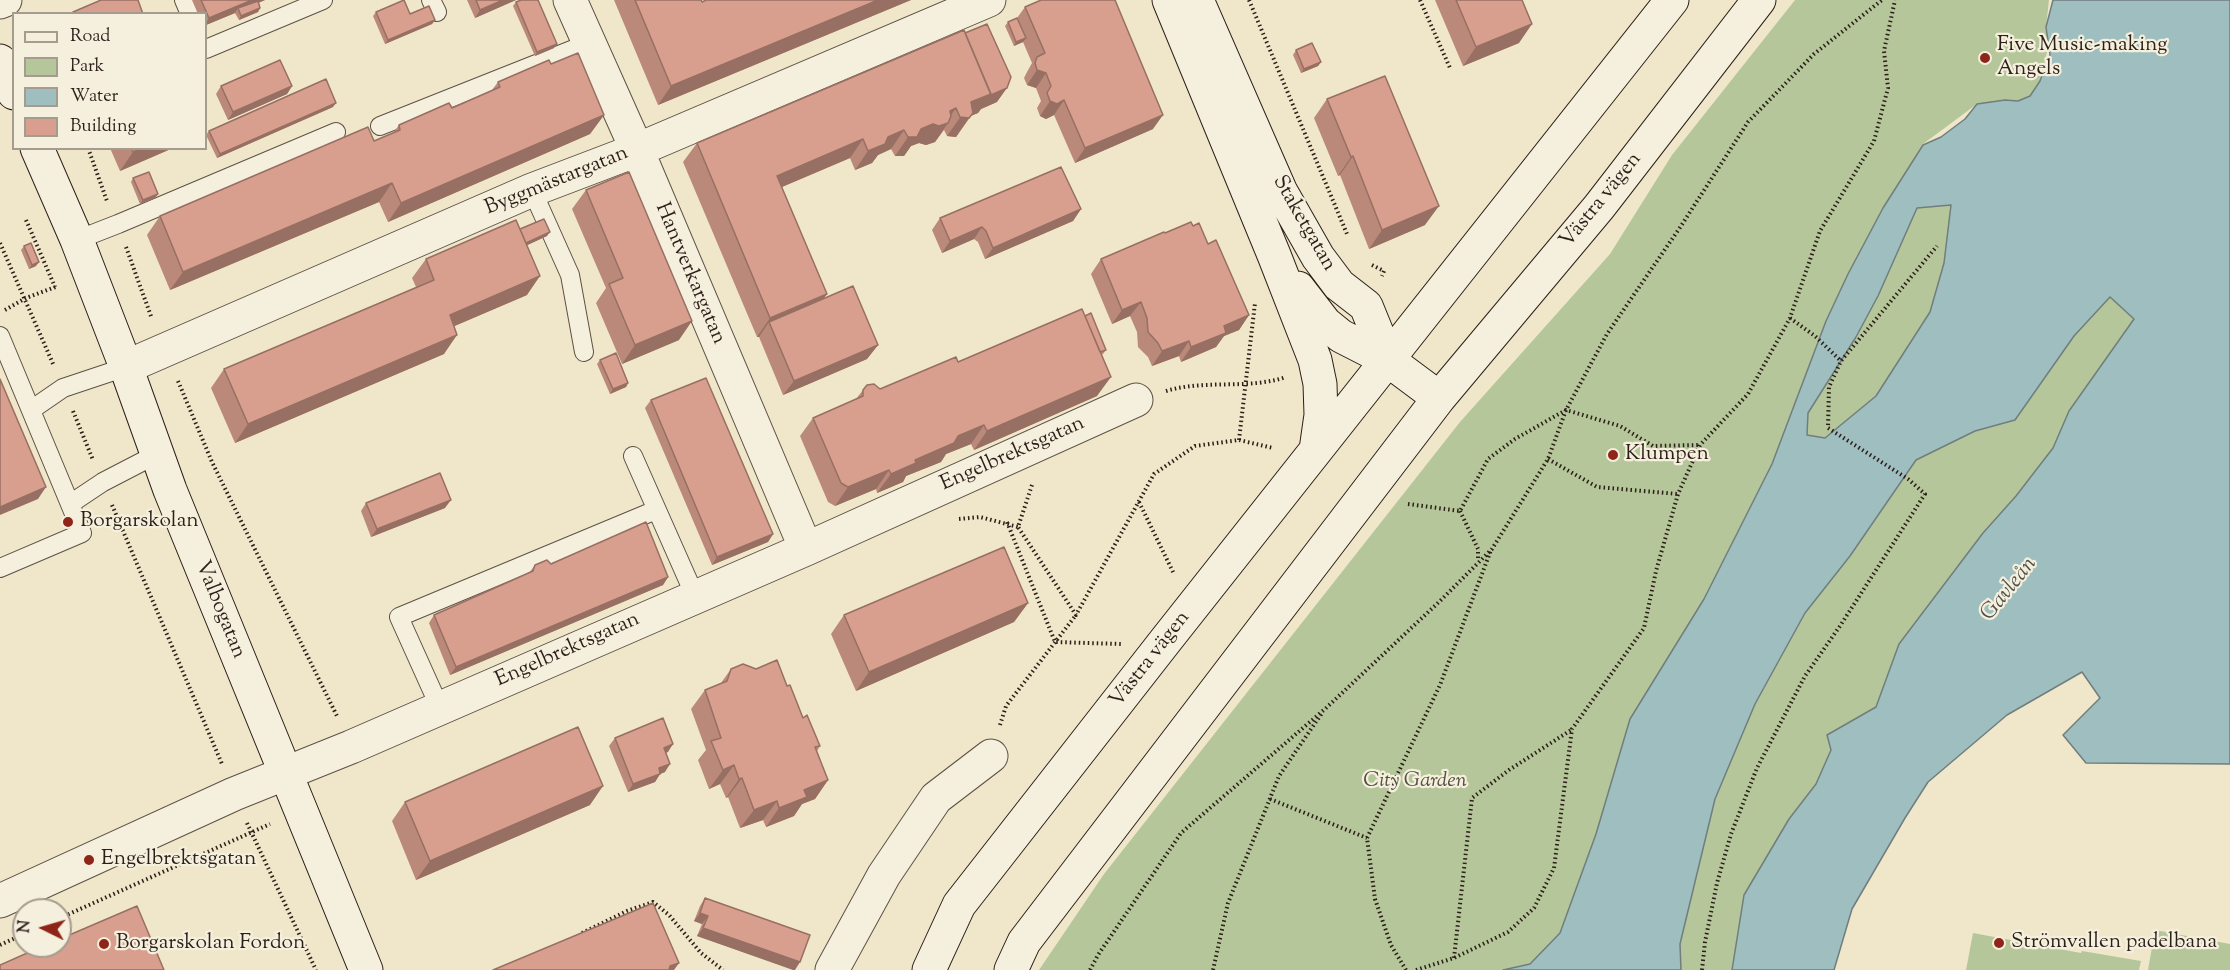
<!DOCTYPE html>
<html>
<head>
<meta charset="utf-8">
<style>
  body { margin:0 }
  #map { position:relative; width:2230px; height:970px; overflow:hidden; background:#f0e7ca; font-family:"Sorts Mill Goudy",serif }
  canvas { display:block }
  .legend { position:absolute; left:12px; top:12px; width:195px; height:138px; box-sizing:border-box; background:#f5efdd; border:2px solid #a59c8f; margin:0; padding:8px 10px; list-style:none; font-size:18px; color:#2c1f19 }
  .legend li { display:flex; align-items:center; gap:12px; height:30px }
  .legend b { width:30px; border:2px solid #a59c8f }
  .north { position:absolute; left:12px; top:898px; width:60px; height:60px; box-sizing:border-box; background:#f5efdd; border:2px solid #a59c8f; border-radius:50%; rotate:275deg; font-size:16px; font-weight:700; line-height:24px; text-align:center; color:#2c1f19 }
  .north::after { content:''; display:block; margin:auto; width:21px; height:27px; background:#8f2418; clip-path:polygon(50% 0,100% 100%,50% 72%,0 100%) }
</style>
</head>
<body>
<div id="map">
<canvas width="2230" height="970"></canvas>
<ul class="legend">
<li><b style="height:8px;background:#f5efdd"></b>Road</li>
<li><b style="height:16px;background:#b5c79a"></b>Park</li>
<li><b style="height:16px;background:#9ebec0"></b>Water</li>
<li><b style="height:16px;background:#d89f8e"></b>Building</li>
</ul>
<div class="north">N</div>
</div>
<script>
const context = document.querySelector('canvas').getContext('2d');
context.lineJoin = 'round';
function fillPath(path, color) { context.fillStyle = color; context.fill(path, 'evenodd'); }
function stroke(path, color, width, dash) { context.strokeStyle = color; context.lineWidth = width; context.lineCap = dash ? 'butt' : 'round'; context.setLineDash(dash || []); context.stroke(path); }
function drawText(font, color, halo, rows, align = 'center') {
  context.font = font + ' "Sorts Mill Goudy",serif'; context.lineWidth = 4.5; context.setLineDash([]); context.textBaseline = 'middle'; context.strokeStyle = halo; context.fillStyle = color; for (const [text, x, y, turn = 0] of rows) {
    context.save(); context.translate(x, y); context.rotate((+turn || 0) * Math.PI / 180); context.textAlign = isNaN(turn) ? turn : align; if (halo) context.strokeText(text, 0, 0); context.fillText(text, 0, 0); context.restore();
  }
}
fillPath(new Path2D(`
  M1795,0H2049L2046,27L2049,44L2040,81L2030,96L2018,101L2005,100L1977,104L1923,144L1883,208L1848,274L1826,321L1772,464L1704,599L1630,719L1596,834L1560,933L1530,964L1503,970H1039L1104,874L1460,422L1610,254L1672,155Z
  M1952,204L1944,263L1930,312L1876,396L1825,438L1806,435L1808,413L1856,337L1878,296L1917,208Z
  M2110,297L2134,319L2069,411L2053,448L2016,496L1983,533L1899,644L1876,707L1827,735L1831,750L1816,784L1789,819L1744,895L1732,970H1681L1680,944L1715,799L1755,704L1805,613L1850,556L1916,460L1975,431L2015,420L2074,336Z
  M2155,930L2230,944V970H2148Z
  M1973,933L2081,953L2082,951L2141,961L2139,970H1966Z`), '#b5c79a');
const water = new Path2D(`
  M2053,0H2230V764L2086,763L2063,735L2100,698L2082,672L2007,715L1928,782L1905,818L1852,909L1834,970H1732L1744,895L1789,819L1816,784L1831,750L1827,735L1876,707L1899,644L1983,533L2016,496L2053,448L2069,411L2134,319L2110,297L2074,336L2015,420L1975,431L1916,460L1850,556L1805,613L1755,704L1715,799L1680,944L1681,970H1503L1530,964L1560,933L1596,834L1630,719L1704,599L1772,464L1826,321L1848,274L1883,208L1923,145L1941,137L1965,119L1977,104L2005,100L2018,101L2030,96L2040,81L2050,55L2046,27ZM1951,205L1944,263L1930,312L1876,396L1825,438L1807,435L1808,413L1856,337L1878,296L1917,208Z`);
fillPath(water, '#9ebec0');
stroke(water, '#707e7d', 1.5);
const lane = new Path2D(`
  M184,0L190,14
  M431,0L437,12
  M206,49L323,0
  M380,126L589,43
  M532,190L570,275L584,352
  M77,240L118,224L336,132
  M0,336L82,533L0,568
  M31,410L63,388L126,367
  M633,456L695,596
  M70,504L103,482L157,454
  M440,708L399,617L656,510`);
const street = new Path2D(`
  M570,0L637,150L806,549
  M0,2L5,0
  M126,367L532,190L637,150L989,0
  M0,901L234,794L351,747L806,549L1136,400
  M832,970L884,875L936,798L991,756`);
const secondary = new Path2D(`
  M1169,0L1274,255L1315,360L1320,384L1321,415L1316,450
  M1197,0L1281,192L1318,257L1339,285L1366,306L1388,360
  M0,61L14,93
  M37,148L77,240L126,367L170,490L366,970
  M1298,288L1325,323L1341,336L1388,360L1439,398
  M929,970L959,905L1166,640L1672,0
  M1011,970L1024,942L1439,398L1599,207L1759,0`);
stroke(lane, '#5d5145', 20);
stroke(street, '#5d5145', 35);
stroke(secondary, '#2c1f19', 35);
stroke(new Path2D(`
  M1249,0L1347,234
  M1420,0L1450,68
  M88,148L107,201
  M26,220L55,287
  M0,243L54,366
  M126,247L152,319
  M1372,265L1384,271L1382,276
  M5,310L26,298L58,286
  M1790,318L1815,336L1841,361
  M178,381L212,462L337,716
  M1166,391C1206,379 1248,390 1286,377
  M73,411L93,460
  M1239,440L1255,303
  M1548,459L1597,487L1678,494
  M1032,485L1018,527L1076,615L1154,474L1195,446L1239,440L1273,448
  M1139,502L1174,574
  M1408,504L1460,511L1488,459L1515,439L1566,410L1620,426L1653,446L1700,445
  M112,505L222,764
  M1460,511L1478,549V560
  M959,519L980,517L1018,527
  M1007,522L1055,642L1121,644
  M1000,725L1006,706L1076,615
  M1270,799L1367,838
  M247,823L316,970
  M60,918L270,824
  M582,933L627,911L653,902L669,915L701,953L723,970
  M0,945L24,934
  M1454,958L1472,798L1509,770L1571,730
  M1090,970L1098,955L1181,833L1325,709L1440,601L1492,549L1548,459L1566,410L1607,334L1681,226L1748,122L1814,54L1882,0
  M1213,970L1228,903L1279,776L1322,713
  M1406,970L1391,945L1375,899L1367,838L1440,685L1491,550
  M1416,970L1454,958L1508,932L1534,908L1554,868L1572,729L1644,628L1656,571L1678,494L1700,445L1748,394L1790,318L1820,231L1874,141L1888,88L1884,51L1895,0
  M1702,970L1705,942L1717,883L1731,834L1757,768L1805,676L1840,626L1925,494L1908,479L1828,428L1829,387L1841,361L1937,246`), '#2c1f19', 4, [1.5, 3]);
stroke(lane, '#f5efdd', 18);
stroke(street, '#f5efdd', 33);
stroke(secondary, '#f5efdd', 33);
fillPath(new Path2D(`
  M192,0H265L258,3L260,8L258,12L239,20L235,13L206,25V14H198Z
  M467,0H516L475,18Z
  M614,0H701L702,2L706,0H911L658,105Z
  M1435,0H1522L1519,43L1463,66Z
  M516,2L554,48L535,56L513,6Z
  M1025,7L1153,129L1075,163L1054,115L1046,119L1040,116L1037,108L1041,101L1036,88L1027,85L1024,78L1027,72L1032,63L1023,42L1014,46L1005,26L1008,22L1017,18Z
  M376,12L410,14L435,20L432,24L385,44L373,16Z
  M1296,50L1321,62L1318,66L1301,73L1293,55Z
  M551,64L604,115L590,134L388,222L379,202L170,290L147,235L160,216L374,141L393,133L399,125L452,108L492,90L498,82Z
  M221,86H292L287,94L228,120L216,94Z
  M1327,99L1425,225L1369,249L1340,175L1338,176L1314,118Z
  M997,102L981,109L978,113L971,116L956,137L947,136L944,130L935,142L926,145L919,143L911,146L904,156H895L891,149L878,155L872,163L855,170L850,158L782,187L827,294L823,299L878,345L867,359L783,395L759,337H757L683,162L697,143Z
  M333,107L217,158L206,135L209,131Z
  M110,148H173L120,171Z
  M133,178L158,194L155,198L140,204L131,182Z
  M586,190L679,340L622,364L596,303L606,288L572,209Z
  M1081,209L1073,221L985,259L978,242L974,239L942,253L932,230L940,218Z
  M1193,226L1208,244L1249,315L1239,330L1224,336L1216,347L1181,362L1179,356L1152,366L1148,357L1138,347L1137,332L1130,316L1112,324L1091,274L1101,259L1165,233Z
  M520,229L547,236L527,245V295L454,326L444,354L235,443L211,388L224,369L416,287L412,278L426,259Z
  M24,246L36,266L29,269L21,250Z
  M1085,316L1106,350L1103,354L1101,355L1097,396L974,450L971,444L946,454L941,462L906,476L903,482L877,493L876,489L835,506L828,502L800,436L813,418L856,399L863,390L880,389L958,362Z
  M600,360L628,383L626,387L610,394L597,364Z
  M651,400L773,534L768,542L712,565L645,408Z
  M366,503L445,508L371,537L361,511Z
  M551,564L668,577L663,585L450,675L429,623L434,615L529,573L535,565Z
  M1028,603L1014,622L856,691L831,634L844,615Z
  M731,669L787,686L803,718L820,746L817,751L828,780L815,799L802,804L794,816L766,827L763,820L740,828L728,797L726,798L720,784L709,789L698,760L706,750L691,709L705,690L721,683Z
  M615,738L673,744L666,753L665,772L660,774L655,782L628,792L609,746Z
  M405,802L590,805L416,880L392,821Z
  M705,898L795,970L697,936L702,924L694,921L700,906Z`), '#ba897a');
fillPath(new Path2D(`
  M252,0H265L239,11L238,8L235,13L206,25V23L209,18Z
  M503,0H516L475,18L480,10Z
  M878,0H911L658,105L671,86Z
  M260,8L258,12L239,20L241,16Z
  M435,20L432,24L385,44L388,40Z
  M1532,24L1519,43L1463,66L1476,47Z
  M1026,38L1023,42L1014,46L1016,42Z
  M557,44L554,48L535,56L537,52Z
  M1321,62L1318,66L1301,73L1304,69Z
  M1037,70L1046,73L1036,88L1027,85Z
  M292,86L287,94L228,120L233,112Z
  M1007,88L997,102L981,109L978,113L965,118H969L956,137L947,136L971,102Z
  M1064,100L1054,115L1046,119L1040,116L1050,101Z
  M336,103L333,107L217,158L220,154Z
  M956,108L944,125L948,123L935,142L926,145L919,143L911,146L904,156H895L908,137L950,111Z
  M604,115L590,134L388,222L401,203Z
  M1163,115L1153,129L1075,163L1085,148Z
  M904,130L891,149L878,155L872,163L855,170L868,151L888,137Z
  M863,139L850,158L763,195L777,176Z
  M142,148H173L120,171L133,152Z
  M1353,156L1340,175L1338,176L1351,157Z
  M392,183L379,202L170,290L183,272Z
  M158,194L155,198L140,204L143,200Z
  M1439,206L1425,225L1369,249L1382,230Z
  M1081,209L1073,221L985,259L993,248Z
  M982,227L974,239L942,253L950,241Z
  M550,232L547,236L519,249L522,245Z
  M39,262L36,266L29,269L32,265Z
  M540,276L527,295L436,334L450,315Z
  M827,294L813,313L769,322L759,337H757L770,318Z
  M1141,302L1130,316L1112,324L1122,310Z
  M1249,315L1239,330L1224,336L1216,347L1181,362L1191,347L1224,326Z
  M692,321L679,340L622,364L635,345Z
  M457,335L444,354L235,443L248,424Z
  M1189,341L1179,356L1152,366L1162,351Z
  M878,345L867,359L783,395L794,381Z
  M1111,377L1097,396L974,450L987,431Z
  M628,383L626,387L610,394L613,389Z
  M984,425L971,444L946,454L941,462L906,476L903,482L877,493L891,474L958,436Z
  M889,470L876,489L835,506L848,487Z
  M46,487L38,499L0,515V507Z
  M451,500L445,508L371,537L377,529Z
  M773,534L768,542L712,565L717,557Z
  M668,577L663,585L450,675L456,667Z
  M1028,603L1014,622L856,691L869,672Z
  M673,744L668,752L659,756L664,748Z
  M670,764L665,772L660,774L655,782L628,792L633,784L659,768Z
  M734,765L720,784L709,789L723,770Z
  M742,778L728,797L726,798L739,779Z
  M828,780L815,799L802,804L794,816L766,827L779,808L804,790Z
  M603,786L590,805L416,880L430,861Z
  M777,801L763,820L740,828L754,810Z
  M700,913L708,916L702,924L694,921Z
  M703,928L800,962L795,970H793L697,936Z
  M679,963L674,970H667L670,966Z`), '#976f63');
const building = new Path2D(`
  M101,0H138L143,14H74L73,12Z
  M201,0H252L209,18Z
  M404,0L410,14L429,6L435,20L388,40L376,12Z
  M476,0H503L480,10Z
  M521,0H538L557,44L537,52L516,2Z
  M635,0H701L702,2L706,0H878L671,86Z
  M1041,0H1115L1163,115L1085,148L1064,100L1057,104L1050,101L1047,93L1051,86L1046,73L1037,70L1035,63L1037,57L1045,53L1025,7Z
  M1456,0H1522L1532,24L1476,47Z
  M258,1L260,8L241,16L238,8Z
  M1017,18L1026,38L1016,42L1008,22Z
  M987,24L1011,77L1007,88L991,95L965,33Z
  M964,30L991,94L971,102L973,113L969,118L960,117L956,108L950,111L951,116L948,123L939,126L933,124L921,129L917,137H908L904,130L888,137L885,144L868,151L863,139L777,176L827,294L770,318L697,143Z
  M1312,43L1321,62L1304,69L1296,50Z
  M578,53L604,115L401,203L392,183L183,272L160,216L368,127L374,141L400,130L399,125L449,103L452,108L500,87L498,82L549,60L551,64Z
  M280,60L292,86L233,112L221,86Z
  M1385,76L1439,206L1382,230L1353,156L1351,157L1327,99Z
  M326,79L336,103L220,154L209,131Z
  M131,148H142L133,152Z
  M1061,167L1081,209L993,248L986,231L982,227L950,241L940,218Z
  M149,172L158,194L143,200L133,178Z
  M629,172L692,321L635,345L609,284L623,278L586,190Z
  M544,219L550,232L526,243L520,229Z
  M516,220L540,276L450,315L457,335L248,424L224,369L434,280L426,259Z
  M1191,222L1193,226L1199,223L1208,244L1216,240L1249,315L1224,326L1226,333L1191,347L1189,341L1162,351L1158,343L1148,332L1147,318L1141,302L1122,310L1101,259L1164,232L1165,233Z
  M31,243L39,262L32,265L24,246Z
  M853,286L878,345L794,381L769,322Z
  M1082,309L1111,377L987,431L984,425L958,436L954,443L915,460L916,463L891,474L889,470L848,487L841,483L813,418L863,396V390L867,385L874,384L880,389L956,357L958,362Z
  M1091,313L1106,350L1100,352L1085,316Z
  M616,353L628,383L613,389L600,360Z
  M706,378L773,534L717,557L651,400Z
  M0,379L46,487L0,507Z
  M440,473L451,500L377,529L366,503Z
  M646,522L668,577L456,667L434,615L533,571L535,565L547,560L551,564Z
  M1004,547L1028,603L869,672L844,615Z
  M777,660L787,686L790,685L803,718L807,715L820,746L815,747L828,780L804,790L807,797L779,808L777,801L754,810L742,778L739,779L734,765L723,770L711,741L721,738L705,690L727,681L731,669L743,664L756,669Z
  M663,718L673,744L664,748L670,764L659,768L660,774L633,784L615,738Z
  M578,727L603,786L430,861L405,802Z
  M705,898L810,935L800,962L703,928L708,916L700,913Z
  M653,903L679,963L670,966L669,970H493Z
  M137,906L164,970H0V965L43,946H60V939Z`);
fillPath(building, '#d89f8e');
stroke(building, '#976f63', 1.5);
for (const [x, y, r, color] of [
  [1985,58,6,"#8f2418"],
  [1613,455,6,"#8f2418"],
  [68,522,6,"#8f2418"],
  [89,860,6,"#8f2418"],
  [1999,943,6,"#8f2418"],
  [104,944,6,"#8f2418"]
]) { const dot = new Path2D(); dot.arc(x, y, r, 0, 2 * Math.PI); context.fillStyle = color; context.fill(dot); stroke(dot, '#f5efdd', 2); }
drawText('21px', '#2c1f19', '#f5efdd', [
  ["Five Music-making",1997,46],
  ["Angels",1997,70],
  ["Klumpen",1625,455],
  ["Borgarskolan",80,522],
  ["Engelbrektsgatan",101,860],
  ["Strömvallen padelbana",2011,943],
  ["Borgarskolan Fordon",116,944]
], 'left');
drawText('21px', '#2c1f19', '#f5efdd', [
  ["Byggmästargatan",557,182,-22],
  ["Västra vägen",1602,201,-51],
  ["Staketgatan",1303,224,60],
  ["Hantverkargatan",689,274,67],
  ["Engelbrektsgatan",1013,455,-24],
  ["Valbogatan",219,610,68],
  ["Engelbrektsgatan",568,651,-24],
  ["Västra vägen",1151,660,-52]
]);
drawText('italic 21px', '#555140', '#f5efdd', [
  ["City Garden",1415,782]
]);
drawText('italic 22px', '#4e4f4b', '#f5efdd', [
  ["Gavleån",2010,590,-51]
]);
</script>
</body>
</html>
